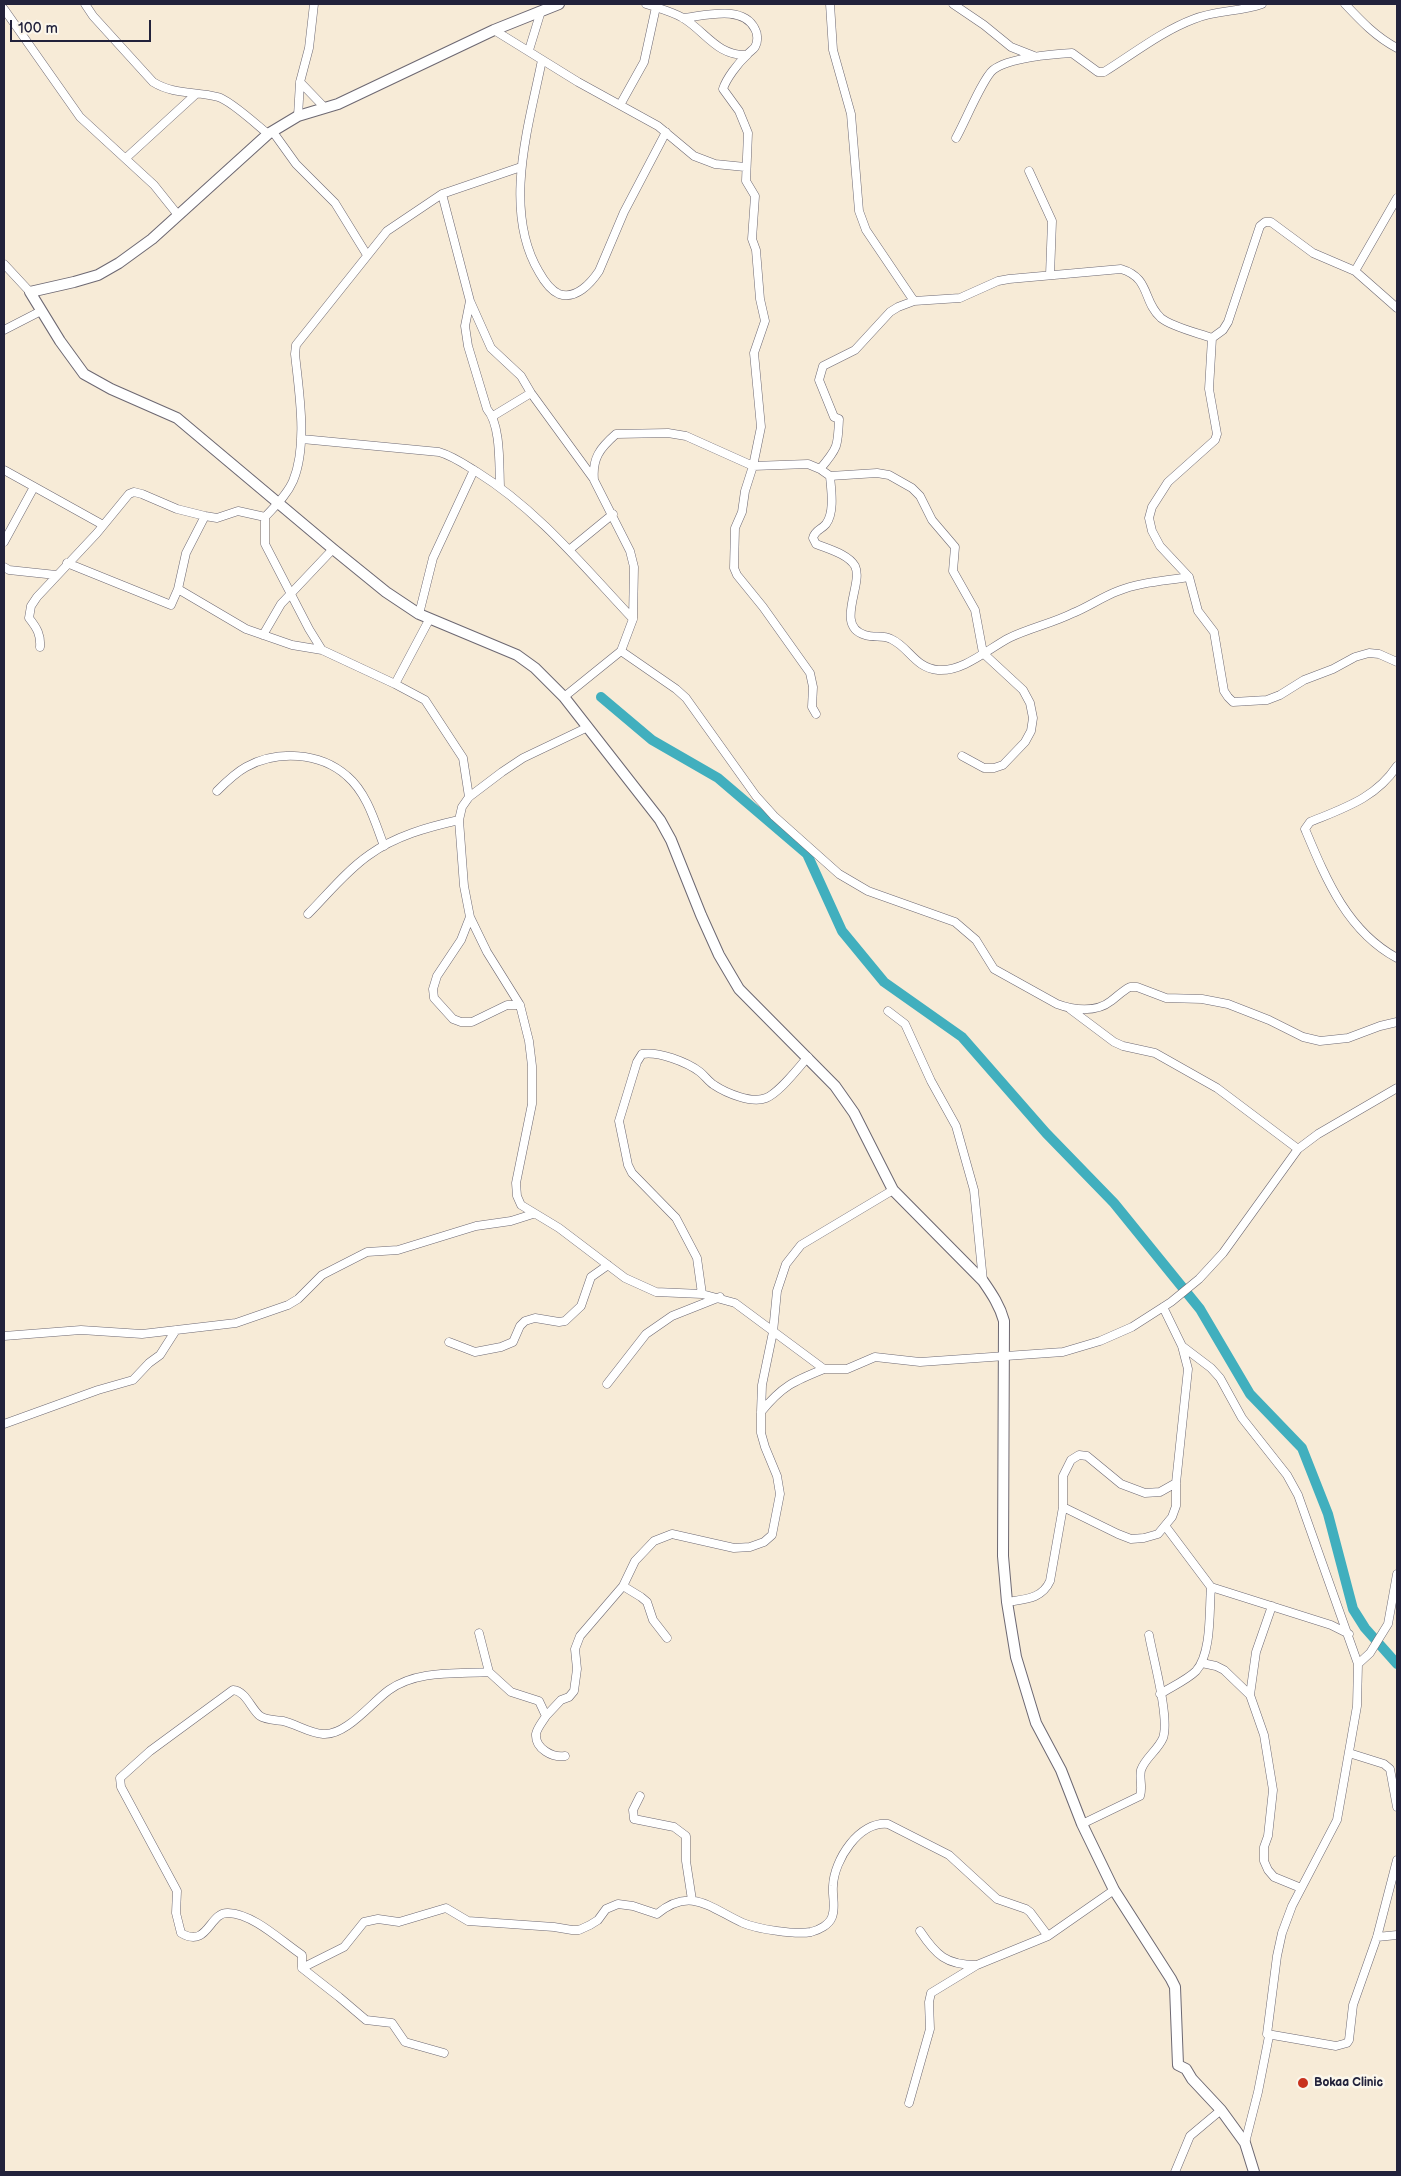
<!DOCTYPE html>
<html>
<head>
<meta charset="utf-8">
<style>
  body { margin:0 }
  #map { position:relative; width:1401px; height:2176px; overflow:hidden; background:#f7ebd7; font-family:"Balsamiq Sans",sans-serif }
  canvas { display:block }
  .frame { position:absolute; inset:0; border:5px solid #22223b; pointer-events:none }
  .scale { position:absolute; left:10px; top:20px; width:141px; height:22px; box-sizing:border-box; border:2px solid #22223b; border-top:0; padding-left:6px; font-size:15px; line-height:18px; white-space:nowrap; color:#22223b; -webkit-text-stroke:4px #fbf7ec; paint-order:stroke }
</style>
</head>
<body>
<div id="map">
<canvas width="1401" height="2176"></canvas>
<div class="frame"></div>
<div class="scale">100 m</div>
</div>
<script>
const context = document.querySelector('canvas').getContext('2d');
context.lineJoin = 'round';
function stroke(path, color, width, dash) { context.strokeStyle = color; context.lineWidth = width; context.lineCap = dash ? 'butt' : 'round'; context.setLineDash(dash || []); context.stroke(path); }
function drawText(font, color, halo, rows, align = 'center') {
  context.font = font + ' "Balsamiq Sans",sans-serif'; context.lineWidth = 5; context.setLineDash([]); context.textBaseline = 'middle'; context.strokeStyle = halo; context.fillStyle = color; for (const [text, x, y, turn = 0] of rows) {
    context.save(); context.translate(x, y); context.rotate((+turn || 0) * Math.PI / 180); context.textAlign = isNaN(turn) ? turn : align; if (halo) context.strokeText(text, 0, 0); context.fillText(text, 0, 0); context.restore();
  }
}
stroke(new Path2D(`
  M601,697L652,740L718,778L807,854L842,931L884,982L962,1037L1046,1133L1114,1203L1200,1309L1250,1394L1302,1448L1328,1514L1353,1609L1365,1628L1397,1664`), '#41afbe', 10);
const minor = new Path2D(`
  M85,4L93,16L153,82C174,95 195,91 218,97C230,100 257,125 268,134L273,132L296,164L335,203L367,255
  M646,4C658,8 673,12 683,18C706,32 717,56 747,55
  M830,4L833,50L851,114L859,211L866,230L914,301
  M953,4L984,25L1011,47L1034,56
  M1345,4C1361,21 1376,37 1397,48
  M4,9L80,117L154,185L178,215
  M683,18C704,16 743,4 755,29C758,34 758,42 755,47C753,50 749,52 747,55C738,63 726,79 723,89L739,111L748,133L746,181L755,196L752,239L756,250L760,299L765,321L754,353L761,427L753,466L745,491L742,512L735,528L734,568L737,575L763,607L810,673L813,687L812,707L816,714
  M494,30L578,82L658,126L694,156L715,164L745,167
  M529,50L541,11
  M542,60C529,125 502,210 539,272C544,281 550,290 559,294C576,300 591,283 599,271L624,212L666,132
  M300,82L325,108
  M620,105L644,62L656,7
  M298,116L300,82L309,48L314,4
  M956,138C964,124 983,78 993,70C1008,58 1052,54 1072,53L1098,72H1104C1133,54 1162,31 1194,19C1216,10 1240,12 1262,4
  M126,158L196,94
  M1029,171L1052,221L1050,275
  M442,194L470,301L465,326L468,346L487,409C501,425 499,464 500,486
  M4,264L30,292
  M1355,271L1397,198
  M470,301L491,348L521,376L531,393L593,478
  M4,330L41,311
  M1212,338L1209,389L1217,434L1215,440L1168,482L1152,507L1149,518L1152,531L1160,546L1189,577L1198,611L1214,632L1224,691L1228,697L1233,702L1267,700L1280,695L1304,680L1333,669L1355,657L1369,653L1379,654L1397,662
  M1212,338L1223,330L1228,322L1260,226L1265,222H1271L1313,253L1355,271L1397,308
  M493,416L531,393
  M302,439L439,452C453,456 464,464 477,472C538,510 584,567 633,619
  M820,469C838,448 838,446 839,419L834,417L819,380L823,366L855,350L890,312L898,307L914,301L960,298L998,281L1009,279L1121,269C1151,278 1142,301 1161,318C1172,327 1198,333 1212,338
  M4,470L103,525
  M830,476C831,489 835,512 826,524C821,530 815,530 813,538L816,544C828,549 848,554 855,566C864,584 834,626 865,635C874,638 883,635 891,639C909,647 915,668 938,670C963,672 988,649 1009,638C1030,628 1053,623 1073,613C1088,607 1102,597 1118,591C1140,582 1165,581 1189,577
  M4,542L34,487
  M569,550L613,514
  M67,563L171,605L178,589L186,553L205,516
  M4,567L9,570L56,575
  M178,589L246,629L292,645L322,650L395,684L425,700L463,758L469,797
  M419,614L433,558L474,470
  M263,635L281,604L333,549
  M40,647C41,635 37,628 29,618L31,606L37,597L97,533L129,494L134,492L142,494L177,509L205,516L217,518L238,511L265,517
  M322,650L309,629L265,544V517C275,506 287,495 293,481C308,445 299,392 295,354L296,345L387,231L442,194L521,167
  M621,651L676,689L686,698L756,796L774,816L839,874L868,891L955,922L976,940L994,969L1057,1004C1073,1010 1096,1013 1111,1001C1118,996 1122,991 1130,987H1137L1166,998L1202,999L1228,1004L1269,1020L1303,1037L1320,1041L1348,1038L1380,1026L1397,1022
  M395,684L429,620
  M564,697L621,651L633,619L634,567L630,551L594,480C592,458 600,448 616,434L668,433L686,436L753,466L808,464L820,469L830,476L877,473L889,475L912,488L920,496L932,520L955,547L953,571L975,610L983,653L1023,690L1030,703L1033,718L1031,731L1025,742L1003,765L994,768H984L962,756
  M588,727L523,758L502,772L469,797L462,807L459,820L464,886L470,917L487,952L520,1005L529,1041L532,1066V1104L516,1183L517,1196L521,1205L559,1228L625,1278L656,1292L702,1294L735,1303L824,1369H847L875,1357L920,1362L1063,1352L1100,1341L1132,1327L1171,1302L1199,1279L1223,1253L1298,1149L1318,1134L1397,1088
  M1397,766C1376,798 1344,808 1310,822L1305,829C1326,879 1347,931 1397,958
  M217,791C226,782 235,773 246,767C277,750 320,752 347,776C367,793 375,822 384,846
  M308,914C327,895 346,871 369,855C395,836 428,827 459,820
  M470,917L461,940L437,976L433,989L434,998L453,1019L461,1022H472L507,1005H520
  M1070,1009L1114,1042L1123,1046L1155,1053L1217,1088L1298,1149
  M888,1011L905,1024L931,1081L956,1126L974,1190L983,1281
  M702,1294L697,1258L676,1218L632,1173L628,1165L619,1121L637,1062L642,1054C658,1051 687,1062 700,1072C705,1076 709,1082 714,1085C726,1093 752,1104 766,1098C780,1092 797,1069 808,1057
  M4,1336L81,1330L142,1334L236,1323L288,1305L298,1299L322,1275L367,1252L398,1250L476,1226L511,1221L533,1214
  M449,1342L475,1352L501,1347L513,1342L520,1326L525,1321L535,1318L559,1322L565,1321L581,1306L591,1277L608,1265
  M1182,1346L1211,1368L1220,1378L1242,1418L1287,1475L1298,1495L1358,1664L1357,1706L1337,1820L1292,1906L1282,1933L1277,1956L1267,2034L1269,2036L1258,2092L1245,2143
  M607,1384L646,1334L672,1316L720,1297
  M761,1412C782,1386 794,1381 824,1369
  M4,1424L98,1390L133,1380L149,1363L160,1355L176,1330
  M1063,1507L1118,1534L1131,1539L1144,1538L1158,1534L1172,1517L1176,1506V1483L1188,1369L1182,1346L1163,1307
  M1166,1527L1211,1587L1331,1625L1349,1634
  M623,1586L641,1597L647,1602L653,1620L667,1638
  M1007,1602C1025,1599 1042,1599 1050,1581L1063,1507V1476L1071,1460L1079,1455L1087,1456L1121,1484L1145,1493L1160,1492L1176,1483
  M479,1633L489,1672L511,1692L539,1701L546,1716L561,1700L569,1697L574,1691L577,1669L575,1649L580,1636L623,1586L635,1561L654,1541L672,1534L734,1548L750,1547L764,1542L772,1535L780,1494L777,1476L765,1447L761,1433V1412L762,1385L773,1332L777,1291L786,1264L801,1245L893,1190
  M1202,1663L1216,1666L1224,1670L1250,1695L1264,1735L1273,1790L1268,1836L1264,1847V1861L1268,1870L1274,1877L1301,1888
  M1358,1664L1370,1653L1388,1624L1397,1574
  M1160,1694C1171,1687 1187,1680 1196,1671C1212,1653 1209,1610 1211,1587
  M1250,1695L1256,1652L1272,1606
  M546,1716C543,1721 537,1728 536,1734C535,1749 553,1758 565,1756
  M1349,1753L1384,1764L1390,1769L1397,1807
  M640,1796L633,1810L634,1819L674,1827L686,1836V1861L692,1900
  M1082,1824L1140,1796C1143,1787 1139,1779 1141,1770C1145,1758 1158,1750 1163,1738C1170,1718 1153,1658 1149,1635
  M920,1931C936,1955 946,1965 976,1965
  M1377,1937L1397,1935
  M302,1968L344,1947L364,1922L378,1919L399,1922L446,1908L468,1921L554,1927L572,1930H579L590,1925L598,1920L606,1909L618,1904L633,1906L657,1914C691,1886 710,1908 743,1923C757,1929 796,1935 811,1932C819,1930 829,1925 832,1917C836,1907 832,1896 833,1886C834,1860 859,1821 888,1824L949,1855L997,1899L1026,1909L1030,1912L1048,1936
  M302,1968V1955C281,1941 254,1914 228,1913C209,1912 208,1949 181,1933L176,1913L177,1891L121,1787L120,1778L150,1751L233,1690C246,1691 251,1709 260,1716C266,1720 276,1720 283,1721C296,1724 309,1733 323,1734C346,1736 371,1703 389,1690C417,1670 455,1674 489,1672
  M302,1968L339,1997L366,2020L392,2023L405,2042L444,2053
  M1267,2034L1336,2046L1347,2043L1349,2040L1353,2005L1377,1937L1397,1860
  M909,2103L930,2029L929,2002L931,1993L977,1965L1048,1936L1114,1890
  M1175,2172L1190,2136L1221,2110`);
const tertiary = new Path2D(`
  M559,4L494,30L338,104L298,116L268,134L152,239L119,263L98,275L74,282L30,292L60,341L84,374L111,389L177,418L333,549L386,592L419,614L517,655L535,668L564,697L660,820L671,840L701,915L719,955L739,989L835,1086L854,1113L893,1190L983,1281C992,1294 1000,1306 1004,1321L1003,1556L1007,1602L1016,1657L1036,1723L1061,1770L1082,1824L1114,1890L1171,1979L1175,1987L1178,2065L1186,2069L1192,2079L1221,2110L1245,2143L1254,2172`);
stroke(minor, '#6d6872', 9);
stroke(tertiary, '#6d6872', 12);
stroke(minor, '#fff', 8);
stroke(tertiary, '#fff', 10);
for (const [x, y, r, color] of [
  [1303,2083,6,"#c8321e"]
]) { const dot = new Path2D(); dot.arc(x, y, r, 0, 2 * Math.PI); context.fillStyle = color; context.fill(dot); stroke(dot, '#fbf7ec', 2); }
drawText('bold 12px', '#22223b', '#fbf7ec', [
  ["Bokaa Clinic",1314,2083]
], 'left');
</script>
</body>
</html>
